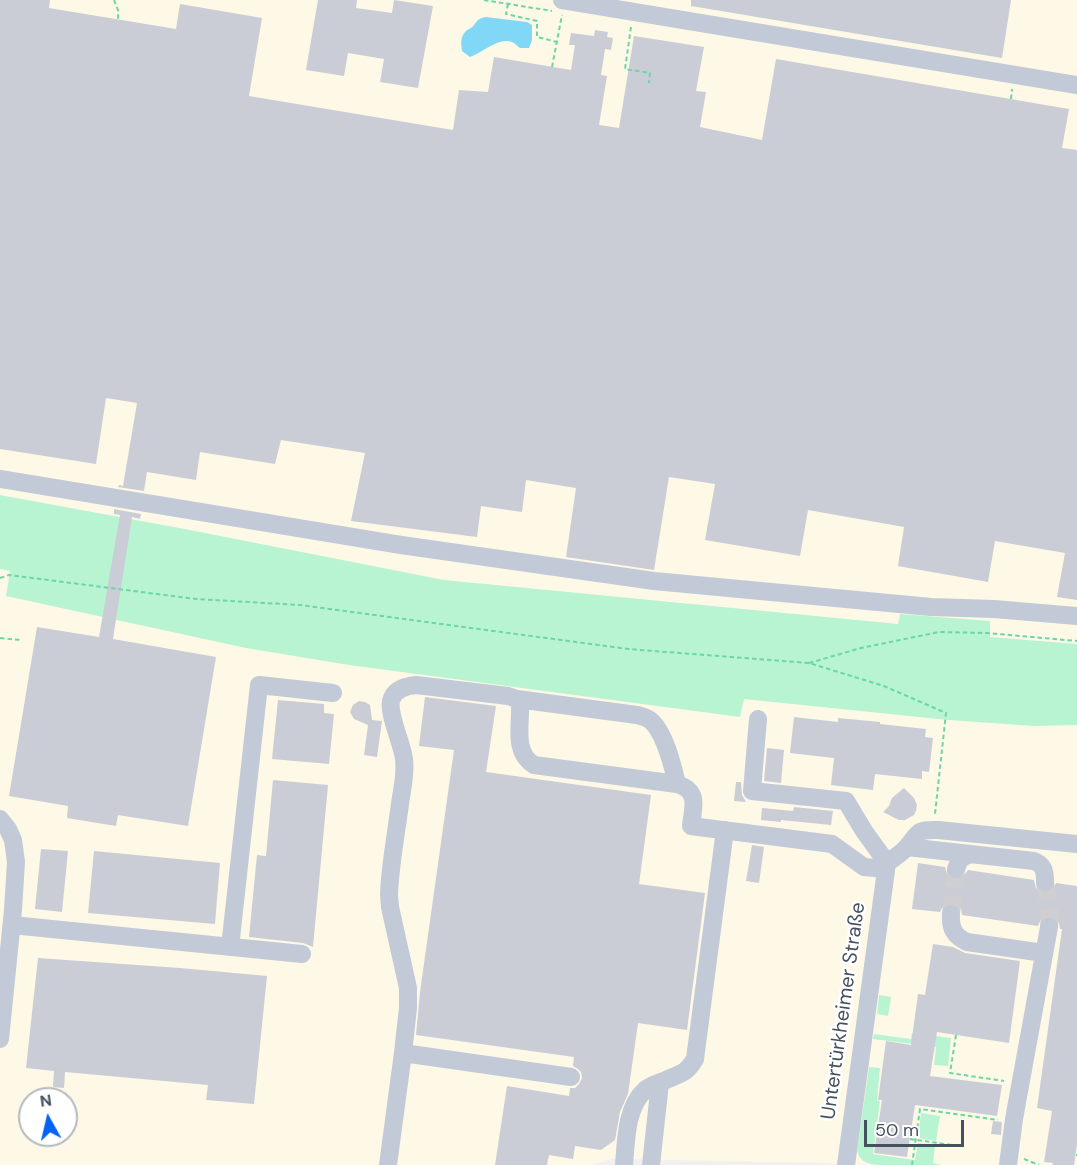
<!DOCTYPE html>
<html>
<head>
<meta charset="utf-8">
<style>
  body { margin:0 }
  #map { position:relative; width:1077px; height:1165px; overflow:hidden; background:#f2efee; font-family:"DM Sans",sans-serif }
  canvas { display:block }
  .north { position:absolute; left:18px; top:1087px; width:60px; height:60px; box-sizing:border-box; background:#fff; border:2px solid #b5b9bf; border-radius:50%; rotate:352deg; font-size:16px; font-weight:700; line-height:24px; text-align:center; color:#45515f }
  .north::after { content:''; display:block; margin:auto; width:21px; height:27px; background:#0462f6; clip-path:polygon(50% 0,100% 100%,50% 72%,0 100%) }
  .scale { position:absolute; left:864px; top:1120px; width:100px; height:27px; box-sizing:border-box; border:3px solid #45515f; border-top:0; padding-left:8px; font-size:18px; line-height:21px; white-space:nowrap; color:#45515f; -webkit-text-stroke:4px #fff; paint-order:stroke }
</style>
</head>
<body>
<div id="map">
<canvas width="1077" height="1165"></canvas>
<div class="north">N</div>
<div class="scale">50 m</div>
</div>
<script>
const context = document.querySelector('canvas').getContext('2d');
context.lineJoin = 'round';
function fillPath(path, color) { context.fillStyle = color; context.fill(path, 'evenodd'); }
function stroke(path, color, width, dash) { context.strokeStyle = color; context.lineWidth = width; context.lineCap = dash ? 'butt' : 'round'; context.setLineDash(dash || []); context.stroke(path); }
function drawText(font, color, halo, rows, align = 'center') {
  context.font = font + ' "DM Sans",sans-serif'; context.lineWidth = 5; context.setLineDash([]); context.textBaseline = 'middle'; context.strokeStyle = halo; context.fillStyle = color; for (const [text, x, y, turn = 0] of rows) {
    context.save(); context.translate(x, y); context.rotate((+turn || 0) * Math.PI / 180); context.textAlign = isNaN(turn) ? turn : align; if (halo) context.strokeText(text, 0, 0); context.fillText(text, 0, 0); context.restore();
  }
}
fillPath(new Path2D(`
  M0,0H1077V1165H878L823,1163L612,1159L592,1165H0ZM30,1099H66V1135H30Z`), '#fef8e6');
fillPath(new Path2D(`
  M0,495L190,530L444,580L898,624L900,614L990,621V637L1077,644V725L1034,726L948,720L744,699L740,717L349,665L246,648L6,596L10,571L0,569Z
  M879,995L891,997L888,1016L877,1014Z
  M912,1033L951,1038L948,1066L934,1065L936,1047L873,1039L874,1034L911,1039Z
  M869,1067L880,1068L877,1100L880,1101L873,1154L915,1160L918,1143L935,1145L933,1163L942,1165H878C867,1164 861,1162 857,1151Z
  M921,1113L940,1116L936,1141L918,1138Z`), '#b8f4d2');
fillPath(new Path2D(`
  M486,17L527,22L532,25V40L529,48H520C517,46 515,43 512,42C498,37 482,53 470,57L462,51C461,43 460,37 466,31C468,29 472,28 474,25C478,20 479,18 486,17Z`), '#80d8f6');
fillPath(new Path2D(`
  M0,0H50L49,8L176,29L180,4L262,18L249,96L453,130L459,90L488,92L494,57L571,70L575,45H569L571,33L594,36L595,30L608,32L607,37L613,38L611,50L605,49L601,75L607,76L599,125L619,128L634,36L704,47L696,91L706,92L700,127L762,140L776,59L1069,109L1062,148L1077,150V600L1057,597L1065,553L995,541L988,582L898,566L904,527L808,510L800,556L705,540L715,484L669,477L654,570L566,557L576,488L526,480L522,512L481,506L477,537L351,521L365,453L281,440L275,464L200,452L196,480L147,472L144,491L118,487L119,485L123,486L137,403L106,398L96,464L0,449Z
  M318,0H357L356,8L392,13L394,0L433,6L418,88L380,82L384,59L348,53L344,76L306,70Z
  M691,0H1011L1002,58L691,6Z
  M114,509L141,514L140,519L132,517L113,639L216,657L188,826L118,815L116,826L67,818L68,806L9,796L37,627L99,637L120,515L114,514Z
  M425,697L496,706L486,772L651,795L639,884L705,893L687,1030L638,1023L628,1094L620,1112L615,1140L601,1150L575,1146L573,1159L549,1155L547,1165H495L507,1086L569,1096L570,1088H575L579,1084L582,1078L581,1072L578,1069L573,1066L574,1057L416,1035L420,992L454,750L419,746Z
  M278,700L324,704V713L334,714L329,764L272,759Z
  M359,701L365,702L370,705L372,720L382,721L377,757L364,755L368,725L354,719L350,712L353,705Z
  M794,717L838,722V718L880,722V724L926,729L925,737L933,738L929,772L922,771V779L875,774L873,790L831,785L834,758L790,753Z
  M767,748L784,750L781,783L764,781Z
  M273,780L328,785L313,947L303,943L249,937L257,855L266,856Z
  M736,782H741L742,795L746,802L734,801Z
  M904,788L914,798L917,805L916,811L914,815L905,820H899L883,812L889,806L892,798Z
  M794,807L833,811L831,825L781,820V822L761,820L762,808L793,811Z
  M752,845L764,847L759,883L746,881Z
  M41,849L68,851L62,912L35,909Z
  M94,851L220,863L215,924L88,913Z
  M918,863L945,867L947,875L952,880H958L962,878L968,870L1034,880L1036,888L1040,892L1045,893L1051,891L1054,888L1056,883L1077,886V1144L1074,1165H1052L1053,1163L1044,1162L1052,1111L1037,1108L1062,929H1060L1059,923L1056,918L1050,916L1045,917L1041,919L1038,926L962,915L961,908L957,905L952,903L945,904L942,908L940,912L912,909Z
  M933,944L953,947L965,953L1020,961L1009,1043L937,1032L930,1076L1002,1085L997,1116L915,1105L907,1157L874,1153L882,1100H878L886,1041L911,1045L918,994L925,995Z
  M38,958L180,968L267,976L254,1104L206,1100L208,1085L65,1072L64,1088L53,1087L54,1071L26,1068Z
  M993,1121L1002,1122L1001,1135L991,1134Z`), '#cacdd5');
stroke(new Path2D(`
  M1045,882L1050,914L1049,927
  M951,914L956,869`), '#cfcfd1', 18, [18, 9]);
stroke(new Path2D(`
  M114,0L118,10V19
  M484,0L552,11
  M508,4L506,14L537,21V37L557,42
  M631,27L625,69L650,73L649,83
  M552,67L562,15
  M1011,99L1012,89
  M0,578L9,575L196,599L300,605L628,649L809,663L884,686L946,713L935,814
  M0,638L21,640
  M809,663L861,648L939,632L987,633L1077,641
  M956,1035L950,1073L1004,1081
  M910,1139L952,1145
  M1076,1155H1077
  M1024,1159L1039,1165
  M912,1165L920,1109L998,1120`), '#6cd6a7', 2, [4.5, 3]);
stroke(new Path2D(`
  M562,0L1077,85
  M0,479L401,545L654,581L931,607L994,609L1077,616
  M517,699L637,715C641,716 647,718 650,720C665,732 673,767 677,784
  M758,719L752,791L846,801L864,831L887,863
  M0,819L8,829L13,840L16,862L13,910L0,1039
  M907,847L970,854
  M887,863C893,858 901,854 906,848C919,834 915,829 938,830L1077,844
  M956,869L960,859L970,854L1034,861C1044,865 1045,871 1045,882
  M951,914C950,928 954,936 967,942L1044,953
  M12,925L302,954
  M230,947L259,685L333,693
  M403,1053L571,1077
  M388,1165L403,1053L408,1008V988L390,907L389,895C390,865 396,835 400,804C402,789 406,774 404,759C402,743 388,714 391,701C394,689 405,686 416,685L508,696L517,699L520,705C521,726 513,752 534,765L677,784C700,791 693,807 691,826L832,844L864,867L886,869
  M624,1165C626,1141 626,1107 645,1090C651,1085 659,1083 666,1080C681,1073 686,1074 695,1059L725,830
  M651,1165L660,1083
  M846,1165L887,863
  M1008,1165L1014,1119L1049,927`), '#c1cad6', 18);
drawText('20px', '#45515f', '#fff', [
  ["Untertürkheimer Straße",844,1011,-82]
]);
</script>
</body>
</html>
